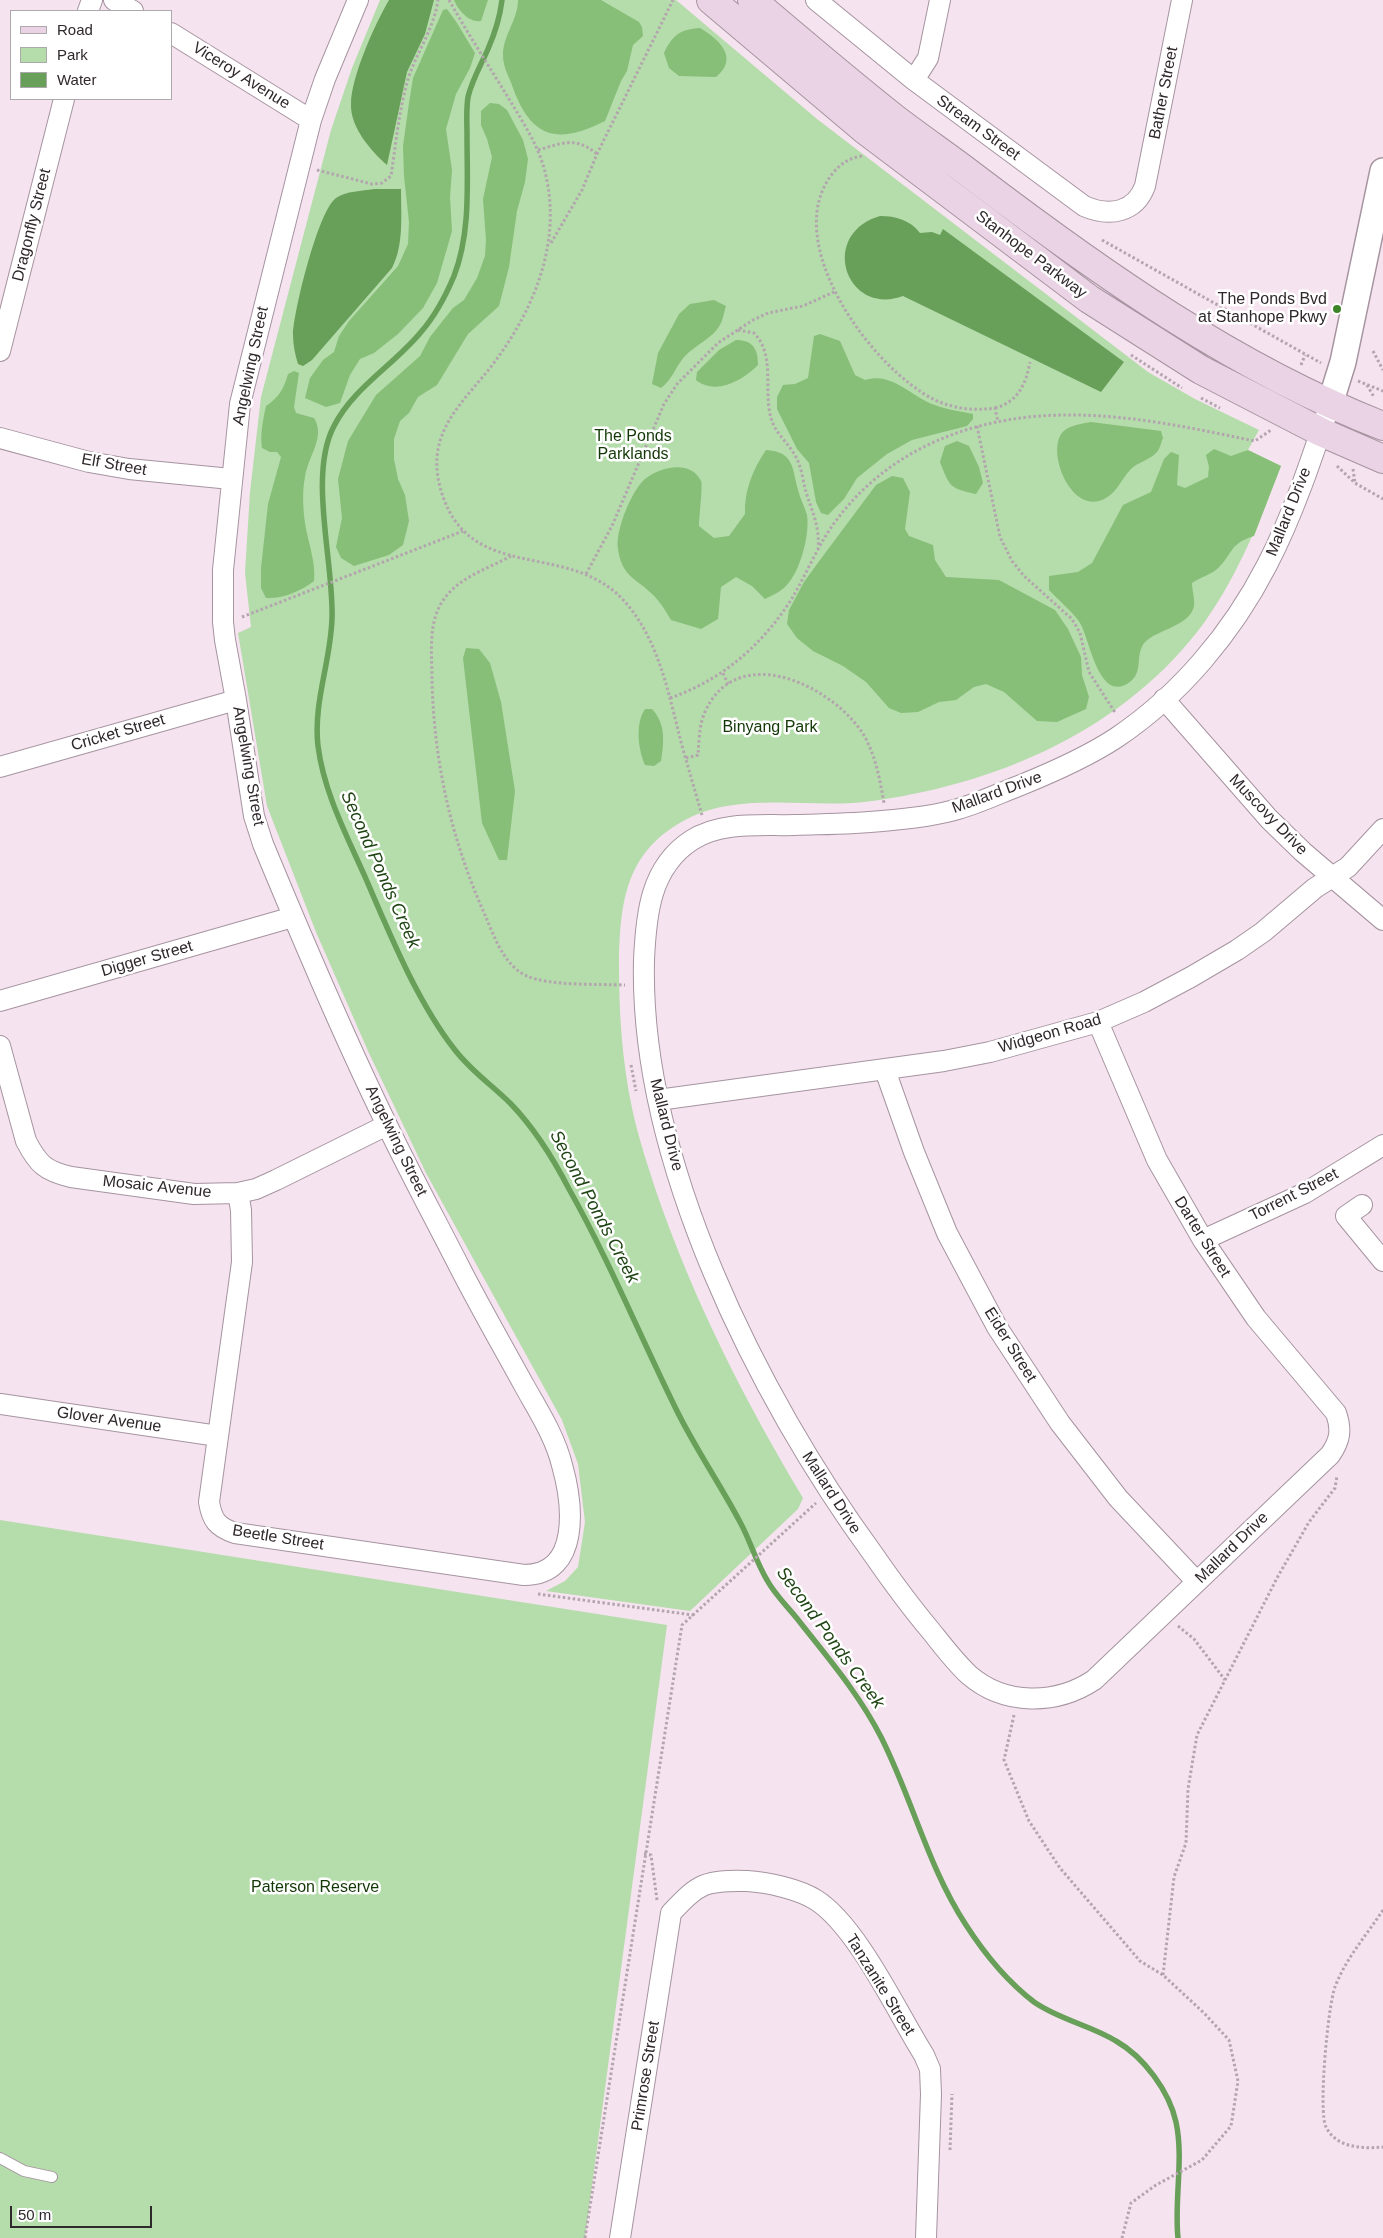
<!DOCTYPE html>
<html>
<head>
<meta charset="utf-8">
<style>
  body { margin:0 }
  #map { position:relative; width:1383px; height:2238px; overflow:hidden; background:#f5e3ef; font-family:Arial,sans-serif }
  canvas { display:block }
  .legend { position:absolute; left:10px; top:10px; width:162px; height:90px; box-sizing:border-box; background:#fff; border:1px solid #aca9ab; margin:0; padding:6px 9px; list-style:none; font-size:15px; color:#2f282c }
  .legend li { display:flex; align-items:center; gap:10px; height:25px }
  .legend b { width:25px; border:1px solid #aca9ab }
  .scale { position:absolute; left:10px; top:2206px; width:142px; height:22px; box-sizing:border-box; border:2px solid #2f282c; border-top:0; padding-left:6px; font-size:15px; line-height:18px; white-space:nowrap; color:#2f282c; -webkit-text-stroke:4px #fff; paint-order:stroke }
</style>
</head>
<body>
<div id="map">
<canvas width="1383" height="2238"></canvas>
<ul class="legend">
<li><b style="height:6px;background:#ead3e4"></b>Road</li>
<li><b style="height:14px;background:#b5dcab"></b>Park</li>
<li><b style="height:14px;background:#689f59"></b>Water</li>
</ul>
<div class="scale">50 m</div>
</div>
<script>
const context = document.querySelector('canvas').getContext('2d');
context.lineJoin = 'round';
function fillPath(path, color) { context.fillStyle = color; context.fill(path, 'evenodd'); }
function stroke(path, color, width, dash) { context.strokeStyle = color; context.lineWidth = width; context.lineCap = dash ? 'butt' : 'round'; context.setLineDash(dash || []); context.stroke(path); }
function drawText(font, color, halo, rows, align = 'center') {
  context.font = font + ' Arial,sans-serif'; context.lineWidth = 5; context.setLineDash([]); context.textBaseline = 'middle'; context.strokeStyle = halo; context.fillStyle = color; for (const [text, x, y, turn = 0] of rows) {
    context.save(); context.translate(x, y); context.rotate((+turn || 0) * Math.PI / 180); context.textAlign = isNaN(turn) ? turn : align; if (halo) context.strokeText(text, 0, 0); context.fillText(text, 0, 0); context.restore();
  }
}
fillPath(new Path2D(`
  M380,0H676L817,119L1148,372L1195,399L1259,430L1248,450L1281,466C1260,519 1239,573 1206,620C1127,730 995,786 864,802C808,808 739,792 687,819C625,851 620,902 619,966C619,1013 622,1061 632,1108C638,1137 648,1166 657,1194C694,1301 745,1401 803,1498L798,1509L690,1611L546,1591L565,1581L578,1567L585,1522L578,1464L562,1420L426,1173L368,1051L316,932L267,806L238,633L251,627L245,573L250,492L261,397L331,130L352,68Z
  M0,1520L667,1625L585,2238H0Z`), '#b5dcab');
fillPath(new Path2D(`
  M454,0H488L481,21C469,23 458,10 454,0Z
  M518,0H601L639,22L642,27L643,36L633,45L627,71L621,81L605,121C559,144 532,140 513,88C509,76 503,68 503,55C503,35 518,20 518,0Z
  M447,9L457,23L475,53L470,68L456,94L446,129L452,170L450,197L452,231L437,283L423,308L398,334L374,353L360,359L350,375L340,403L326,407L305,398L310,378L323,360L334,352L339,336L349,321L398,266L408,244L409,222L404,176L403,146L409,103L413,78L443,10Z
  M700,28C720,40 739,58 716,77L679,76L669,68L664,53C672,36 680,29 700,28Z
  M490,103L499,104L507,110L523,140L528,159L525,182L517,211L509,267L499,306L468,334L437,385L418,397L409,413L400,421L394,439V459L398,479L405,495L409,521L403,545L389,555L354,566L341,558L336,547L342,518L338,479L348,441L376,395L420,356L430,337L441,323L453,308L464,300L477,278L485,256L486,240L483,199L492,157L487,139L481,125V111Z
  M714,300L726,306C724,312 723,320 720,325C712,339 695,345 684,357C675,368 672,380 661,388L652,384L658,353L679,314L690,304Z
  M820,334L840,341L855,375L865,380C892,371 911,397 935,405C947,410 960,411 973,414V419L967,426L912,440L887,454L857,478L844,499L828,515L821,513L816,502L809,463L797,449L777,409V397L783,385L795,384L808,378L814,336Z
  M736,340C753,340 758,349 758,365C743,380 716,396 696,380L697,372L719,350Z
  M294,371L299,373L294,407L296,413L314,418C326,437 308,456 305,477C302,491 303,508 305,523C308,543 316,561 314,581C301,591 283,599 266,598L261,588V568L268,504L281,457L277,452H270L262,448C260,434 263,420 266,406C279,397 284,389 288,374Z
  M1091,422L1161,431L1163,438C1161,442 1160,449 1157,452C1150,460 1138,462 1131,469C1121,479 1117,494 1102,500C1072,512 1049,458 1060,436C1066,425 1081,424 1091,422Z
  M957,441L969,446L979,467L983,483L976,494C949,488 950,487 940,462L945,446Z
  M1214,449L1231,456L1248,450L1281,466L1254,536C1228,544 1233,555 1216,570C1211,574 1199,578 1192,583C1192,590 1195,599 1194,606C1191,623 1164,629 1150,638C1132,649 1145,670 1131,681C1099,707 1090,639 1080,623C1072,611 1059,601 1049,590V576L1078,572L1092,563L1123,505L1151,492L1164,459L1171,452L1179,455L1177,485L1185,488L1208,477L1209,467L1206,455Z
  M766,450C794,452 792,467 798,490C800,499 805,507 807,515C810,535 800,573 785,587C780,592 771,596 765,599L752,586L736,577L721,587L718,619L701,629L671,620C665,610 660,601 651,593C634,577 622,576 618,549C615,532 631,491 645,479C659,467 691,459 701,481C703,485 699,518 699,526L714,538L729,536L745,514C744,491 753,469 766,450Z
  M892,476L903,478L910,492L905,529L909,536L933,545L935,560L946,577L999,580L1055,610L1068,629L1081,657L1082,675L1089,697L1086,709L1057,722L1037,721L1004,692L986,684L974,687L956,700L939,702L918,712L901,713L889,708L866,682L843,666L813,651L797,638L787,624L789,610L804,582L817,564L876,485Z
  M466,648L479,649L490,663L501,702L515,791L507,860H499L482,823L463,658Z
  M645,709H652C666,724 664,742 661,761L654,766L645,765C638,749 635,724 645,709Z`), '#87bf78');
fillPath(new Path2D(`
  M389,0H434L425,34L407,72L387,165C371,151 350,127 351,104C351,77 375,24 389,0Z
  M374,189H401C401,215 404,245 392,268L312,360L303,366L298,364C295,354 293,345 293,334C294,310 318,211 336,198C346,191 362,191 374,189Z
  M880,216C896,216 910,220 920,233L932,232L940,235L943,229L1124,362L1101,392L903,296C846,317 818,234 880,216Z`), '#689f59');
stroke(new Path2D(`
  M502,0C500,17 495,33 488,49C481,65 472,80 468,97C466,110 467,122 467,135C467,182 471,232 454,276C446,295 435,316 421,332C394,365 354,387 334,426C308,475 334,563 332,618C331,661 313,702 318,746C324,793 347,836 366,879C390,935 418,1003 455,1050C472,1072 492,1085 511,1104C535,1129 553,1158 569,1189C609,1260 640,1336 676,1409C695,1448 720,1484 740,1522C750,1540 756,1562 767,1580C775,1595 789,1608 799,1621C828,1658 859,1694 881,1737C912,1798 928,1867 966,1925C984,1953 1008,1982 1034,2002C1060,2020 1090,2025 1116,2041C1144,2057 1169,2091 1176,2122C1184,2159 1174,2200 1178,2238`), '#689f59', 5.5);
const service = new Path2D(`
  M0,2158L24,2171L52,2177`);
const minor = new Path2D(`
  M114,0L133,11
  M816,0L914,80L1084,206C1109,217 1135,213 1145,186L1182,0
  M88,11L92,0
  M171,33L311,120
  M914,80L928,58L940,0
  M0,351L64,99
  M0,438L89,462L129,469L231,479
  M1164,699L1269,819L1303,852L1383,920
  M0,767L236,700
  M0,1001L293,917
  M1098,1022L1157,1160L1203,1240L1256,1318L1336,1413C1342,1430 1340,1441 1330,1455L1094,1680C1056,1705 1005,1706 969,1675C955,1662 943,1646 931,1631C910,1606 891,1580 873,1554C758,1396 639,1160 644,960C646,915 650,867 692,840C721,821 761,826 795,825C824,824 853,824 882,821C906,819 935,816 958,809C979,803 1000,793 1021,785C1053,772 1087,757 1116,738C1180,695 1232,633 1267,565C1293,515 1312,458 1330,404
  M0,1046L26,1141C38,1164 45,1171 71,1177L194,1194L238,1193L256,1189L276,1180L387,1125
  M885,1070L914,1152L947,1233L997,1327L1060,1423L1118,1498L1197,1582
  M658,1100L944,1061L990,1052L1098,1022L1144,1002L1191,977L1237,950L1263,932L1315,888L1348,867L1383,829
  M238,1193L241,1210L242,1262L209,1502C212,1520 217,1527 235,1533L524,1575C581,1575 573,1504 562,1465C555,1437 539,1412 525,1387C503,1347 480,1307 459,1266C435,1219 410,1173 387,1125C342,1033 302,938 263,844L254,816L236,700L225,640L223,622V570L240,404L311,120L325,79L358,0
  M1362,1205L1346,1216L1383,1261
  M1203,1240L1305,1193L1383,1145
  M0,1404L218,1436
  M620,2238L671,1913C699,1883 705,1880 747,1881C766,1882 799,1889 816,1900C857,1926 897,2012 924,2055L930,2069L931,2094L926,2238`);
const tertiary = new Path2D(`
  M1330,404L1343,362L1383,171`);
const secondary = new Path2D(`
  M711,0L865,130L1089,299L1201,370L1321,432L1383,459
  M752,0C799,40 846,80 894,118C920,138 948,157 974,177C1099,272 1236,369 1383,426`);
stroke(service, '#a694a0', 12);
stroke(minor, '#a694a0', 22);
stroke(tertiary, '#a694a0', 28);
stroke(secondary, '#a694a0', 30);
stroke(new Path2D(`
  M449,0C468,34 489,66 509,99C524,124 540,148 546,176C561,242 535,307 496,360C466,401 425,429 440,487C467,588 569,537 626,603C659,641 669,695 681,742C688,767 695,791 702,815
  M538,150C563,143 575,136 597,154
  M862,156C850,158 841,163 833,173C778,241 872,369 935,400C955,409 974,411 995,408L998,422
  M317,170L372,184L382,183L391,176C396,143 399,108 409,76C418,50 434,28 438,0
  M1102,240L1321,363
  M551,243L582,190L597,154L673,0
  M738,330L754,333C776,356 763,390 771,418C775,434 790,444 797,459C802,469 803,482 806,492C812,512 820,526 818,548
  M1373,351L1383,370
  M1131,355L1182,388
  M1301,365L1305,355
  M1358,381L1383,391
  M1367,385L1374,397
  M1201,398L1220,408
  M995,408C1018,402 1026,384 1030,362
  M977,426L1000,537L1012,561L1024,576L1072,619L1080,633L1089,672L1116,714
  M1337,466L1355,483L1383,499
  M1353,469L1355,483
  M511,556C484,571 450,579 437,612C429,632 432,658 432,680C434,762 451,839 485,915C494,936 504,966 527,976C549,986 599,984 625,985
  M586,574L612,526L664,404L677,384L718,343L753,320L768,313L803,306L836,291
  M242,617L463,531
  M723,673L728,684
  M670,698C722,680 761,646 791,600C803,580 813,557 825,537C877,453 968,416 1064,415C1128,414 1192,428 1255,441L1271,430
  M686,758L698,755C699,742 699,727 704,714C736,638 835,686 865,737C876,758 880,780 884,803
  M631,1065L636,1091
  M538,1594L693,1615
  M1178,1626L1194,1639L1225,1680
  M1014,1715L1004,1760L1029,1821L1060,1868L1140,1961L1163,1975L1204,2013L1229,2040L1238,2081L1231,2126L1202,2160L1156,2185L1131,2203L1122,2238
  M644,1854L651,1855L657,1900
  M1383,1910C1366,1936 1346,1958 1335,1987C1328,2005 1318,2112 1326,2127C1336,2148 1363,2149 1383,2147
  M1163,1975L1174,1877L1186,1843L1188,1789L1197,1735L1277,1578L1309,1522L1335,1488L1337,1476
  M950,2150L952,2094
  M585,2238L682,1625L816,1503`), '#b3a5ae', 3, [2.5, 2.5]);
stroke(service, '#fff', 10);
stroke(minor, '#fff', 20);
stroke(tertiary, '#fff', 25);
stroke(secondary, '#ead3e4', 28);
for (const [x, y, r, color] of [
  [1337,309,5,"#3d8327"]
]) { const dot = new Path2D(); dot.arc(x, y, r, 0, 2 * Math.PI); context.fillStyle = color; context.fill(dot); stroke(dot, '#fff', 2); }
drawText('16px', '#2f282c', '#fff', [
  ["Viceroy Avenue",241,76,32],
  ["Bather Street",1164,93,-79],
  ["Stream Street",978,128,36],
  ["Dragonfly Street",32,225,-76],
  ["Stanhope Parkway",1031,255,37],
  ["Angelwing Street",251,366,-78],
  ["Elf Street",114,465,10],
  ["Mallard Drive",1289,512,-68],
  ["Cricket Street",118,733,-16],
  ["Angelwing Street",248,766,80],
  ["Mallard Drive",997,793,-20],
  ["Muscovy Drive",1268,815,46],
  ["Digger Street",147,959,-16],
  ["Widgeon Road",1050,1034,-16],
  ["Mallard Drive",666,1125,76],
  ["Angelwing Street",396,1141,64],
  ["Mosaic Avenue",157,1187,6],
  ["Torrent Street",1294,1195,-27],
  ["Darter Street",1202,1237,58],
  ["Eider Street",1010,1345,58],
  ["Glover Avenue",109,1420,8],
  ["Mallard Drive",831,1493,57],
  ["Beetle Street",278,1538,9],
  ["Mallard Drive",1232,1548,-44],
  ["Tanzanite Street",880,1985,58],
  ["Primrose Street",646,2076,-81]
]);
drawText('16px', '#2f282c', '#fff', [
  ["The Ponds Bvd",1327,300],
  ["at Stanhope Pkwy",1327,318]
], 'right');
drawText('16px', '#133807', '#fff', [
  ["The Ponds",633,437],
  ["Parklands",633,455],
  ["Binyang Park",770,728],
  ["Paterson Reserve",315,1888]
]);
drawText('italic 18px', '#204515', '#fff', [
  ["Second Ponds Creek",380,870,66],
  ["Second Ponds Creek",594,1207,62],
  ["Second Ponds Creek",830,1638,54]
]);
</script>
</body>
</html>
